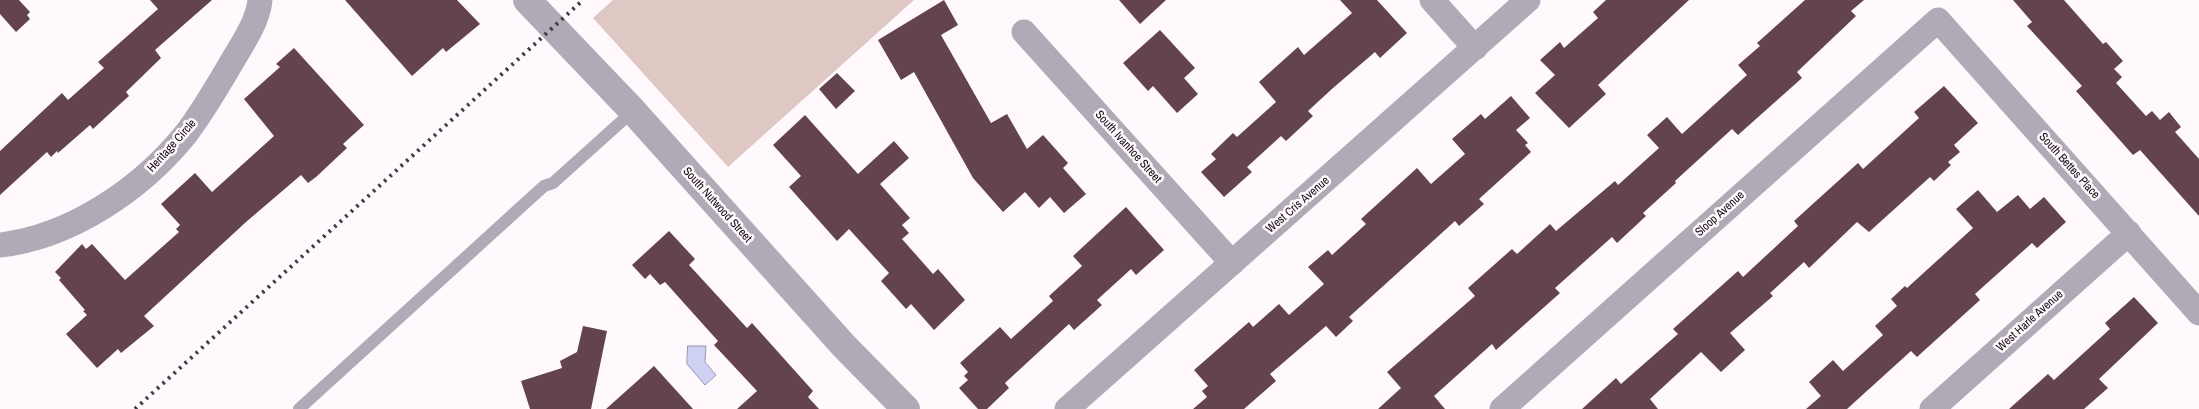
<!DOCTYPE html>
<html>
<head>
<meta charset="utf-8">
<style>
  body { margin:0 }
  canvas { display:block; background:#fff8fd }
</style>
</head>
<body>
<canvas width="2199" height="409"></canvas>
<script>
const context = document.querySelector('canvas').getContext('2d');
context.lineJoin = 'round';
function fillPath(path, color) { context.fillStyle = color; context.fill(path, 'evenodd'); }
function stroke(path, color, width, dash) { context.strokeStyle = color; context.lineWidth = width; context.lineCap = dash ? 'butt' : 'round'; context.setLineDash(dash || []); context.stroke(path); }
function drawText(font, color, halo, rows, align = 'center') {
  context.font = font + ' "Archivo Narrow",sans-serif'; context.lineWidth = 5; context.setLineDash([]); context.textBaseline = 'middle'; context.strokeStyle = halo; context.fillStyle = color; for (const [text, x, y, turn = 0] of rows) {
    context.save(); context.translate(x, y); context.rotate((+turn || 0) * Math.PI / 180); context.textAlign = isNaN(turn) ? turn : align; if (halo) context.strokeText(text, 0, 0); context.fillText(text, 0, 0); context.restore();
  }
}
fillPath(new Path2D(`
  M613,0H914L728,167L593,18Z`), '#dfc7c3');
const water = new Path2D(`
  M688,346H706L705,362L716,375L705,385L687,364Z`);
fillPath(water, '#ced1f1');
stroke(water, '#9896af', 1);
fillPath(new Path2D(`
  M0,0H19L30,12L27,15L30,19L16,32L0,14Z
  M150,0H212L155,50L161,58L126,92L129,96L119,105L93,129L90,125L58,153L57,151L51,157L47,152L0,195V151L62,93L68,100L104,68L98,62L158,9Z
  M345,0H457L480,24L446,52L443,48L412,76Z
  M944,0L958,25L941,35L991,123L1007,114L1027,149L1043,135L1068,163L1063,168L1086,194L1064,213L1050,197L1039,208L1025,192L1003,212L973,178L914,72L901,80L878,40Z
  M1119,0H1166L1140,24Z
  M1340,0H1377L1407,33L1380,58L1375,52L1333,88L1308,111L1313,116L1286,141L1281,136L1247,167L1252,172L1224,197L1201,172L1216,159L1211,154L1233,133L1237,137L1276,102L1259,82L1298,47L1304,55L1352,13Z
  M1606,0H1689L1598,85L1606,94L1569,128L1535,93L1555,75L1540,60L1560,42L1564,48L1598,18L1593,12Z
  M1805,0H1864L1851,11L1856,16L1797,72L1802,78L1738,135L1732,129L1675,181L1676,183L1643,213L1646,216L1617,243L1612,237L1555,288L1560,293L1496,350L1492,344L1434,396L1445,409H1378L1401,388L1387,372L1475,296L1468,288L1512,249L1517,254L1550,224L1556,231L1615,181L1618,185L1659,148L1647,135L1667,117L1682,134L1747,75L1738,65L1760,46L1757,43Z
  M2013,0H2064L2103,44L2106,42L2123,61L2114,69L2122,77L2116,83L2146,116L2152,111L2160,120L2169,112L2181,127L2175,132L2199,159V216L2140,150L2133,155L2076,91L2082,86L2027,26L2032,22Z
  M1160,30L1195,68L1184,78L1198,94L1177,113L1153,86L1148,91L1123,63Z
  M294,48L364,125L343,144L347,148L316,177L308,183L301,175L246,222L144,316L154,326L121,353L118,349L97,368L66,334L87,315L83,311L85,310L59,280L61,278L55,272L82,244L86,249L92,244L125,280L179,232L176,229L180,225L161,204L195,173L212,192L274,136L244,99L280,67L276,64Z
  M837,73L855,91L836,109L819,89Z
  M1944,86L1978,123L1954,145L1960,152L1948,162L1951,165L1934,181L1930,177L1869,232L1857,222L1809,268L1804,262L1770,293L1773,296L1730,333L1745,350L1721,372L1701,352L1650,399L1658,409H1582L1616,378L1621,384L1678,334L1673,329L1738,271L1743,277L1798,226L1794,221L1858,163L1863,169L1919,118L1914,112Z
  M1511,96L1530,118L1516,130L1528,143L1525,145L1531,152L1479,199L1484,204L1459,226L1455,221L1349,317L1353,321L1336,337L1326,326L1270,374L1276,381L1244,409H1193L1207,397L1202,391L1208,386L1194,370L1249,322L1253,327L1279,304L1289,315L1324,284L1308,267L1328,250L1332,255L1366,224L1361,219L1417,168L1431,184L1465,154L1452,139L1481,114L1485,119Z
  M805,115L858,174L894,141L909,158L880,184L910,218L902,225L909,233L902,239L933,274L938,269L965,300L934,330L911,304L906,309L881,281L889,273L849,229L837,241L789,187L801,176L773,145Z
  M1978,190L1997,212L2018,195L2030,209L2044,197L2066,222L2037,248L2032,243L1975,294L1980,300L1917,357L1911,351L1847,409H1806L1821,396L1809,382L1833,360L1843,371L1883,335L1875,326L1897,306L1891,299L1905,286L1907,288L1973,228L1956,209Z
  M1126,207L1164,250L1136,275L1131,269L1097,300L1102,305L1074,330L1069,324L1005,383L1009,388L987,409H978L959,388L968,380L964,376L968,372L960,363L1000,327L1011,339L1053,301L1049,296L1082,266L1073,256Z
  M669,231L695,259L689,265L747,328L752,323L813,391L808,397L819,409H737L757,391L714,345L718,341L665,282L660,285L650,274L645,279L632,265Z
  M2134,297L2158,323L2099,379L2108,388L2084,409H2009L2048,374L2054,380L2110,329L2105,323Z
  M583,326L607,331L591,409H530L521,381L562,368L560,361L577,352Z
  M654,366L693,409H606Z`), '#63444c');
stroke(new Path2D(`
  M299,409L544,186L553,183L633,111`), '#b0aab7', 12);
stroke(new Path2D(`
  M1432,0L1475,48
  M1024,32L1232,263
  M0,245C71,237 141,189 185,135C202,113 216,89 230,65C241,46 258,22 260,0
  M1067,409L1528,0
  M1502,409L1938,20L2199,313
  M1932,409L2129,233`), '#b0aab7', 25);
stroke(new Path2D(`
  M527,0L633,111L844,346L906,409`), '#b0aab7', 28);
stroke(new Path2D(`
  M135,409L583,0`), '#463c43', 4, [2.5, 5]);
drawText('12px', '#190e16', '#fff8fd', [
  ["Heritage Circle",172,146,-48],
  ["South Ivanhoe Street",1128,147,48],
  ["South Bettes Place",2069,166,48],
  ["South Nutwood Street",717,205,48],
  ["West Cris Avenue",1298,205,-41],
  ["Sloop Avenue",1720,214,-42],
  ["West Harle Avenue",2030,321,-42]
]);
</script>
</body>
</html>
